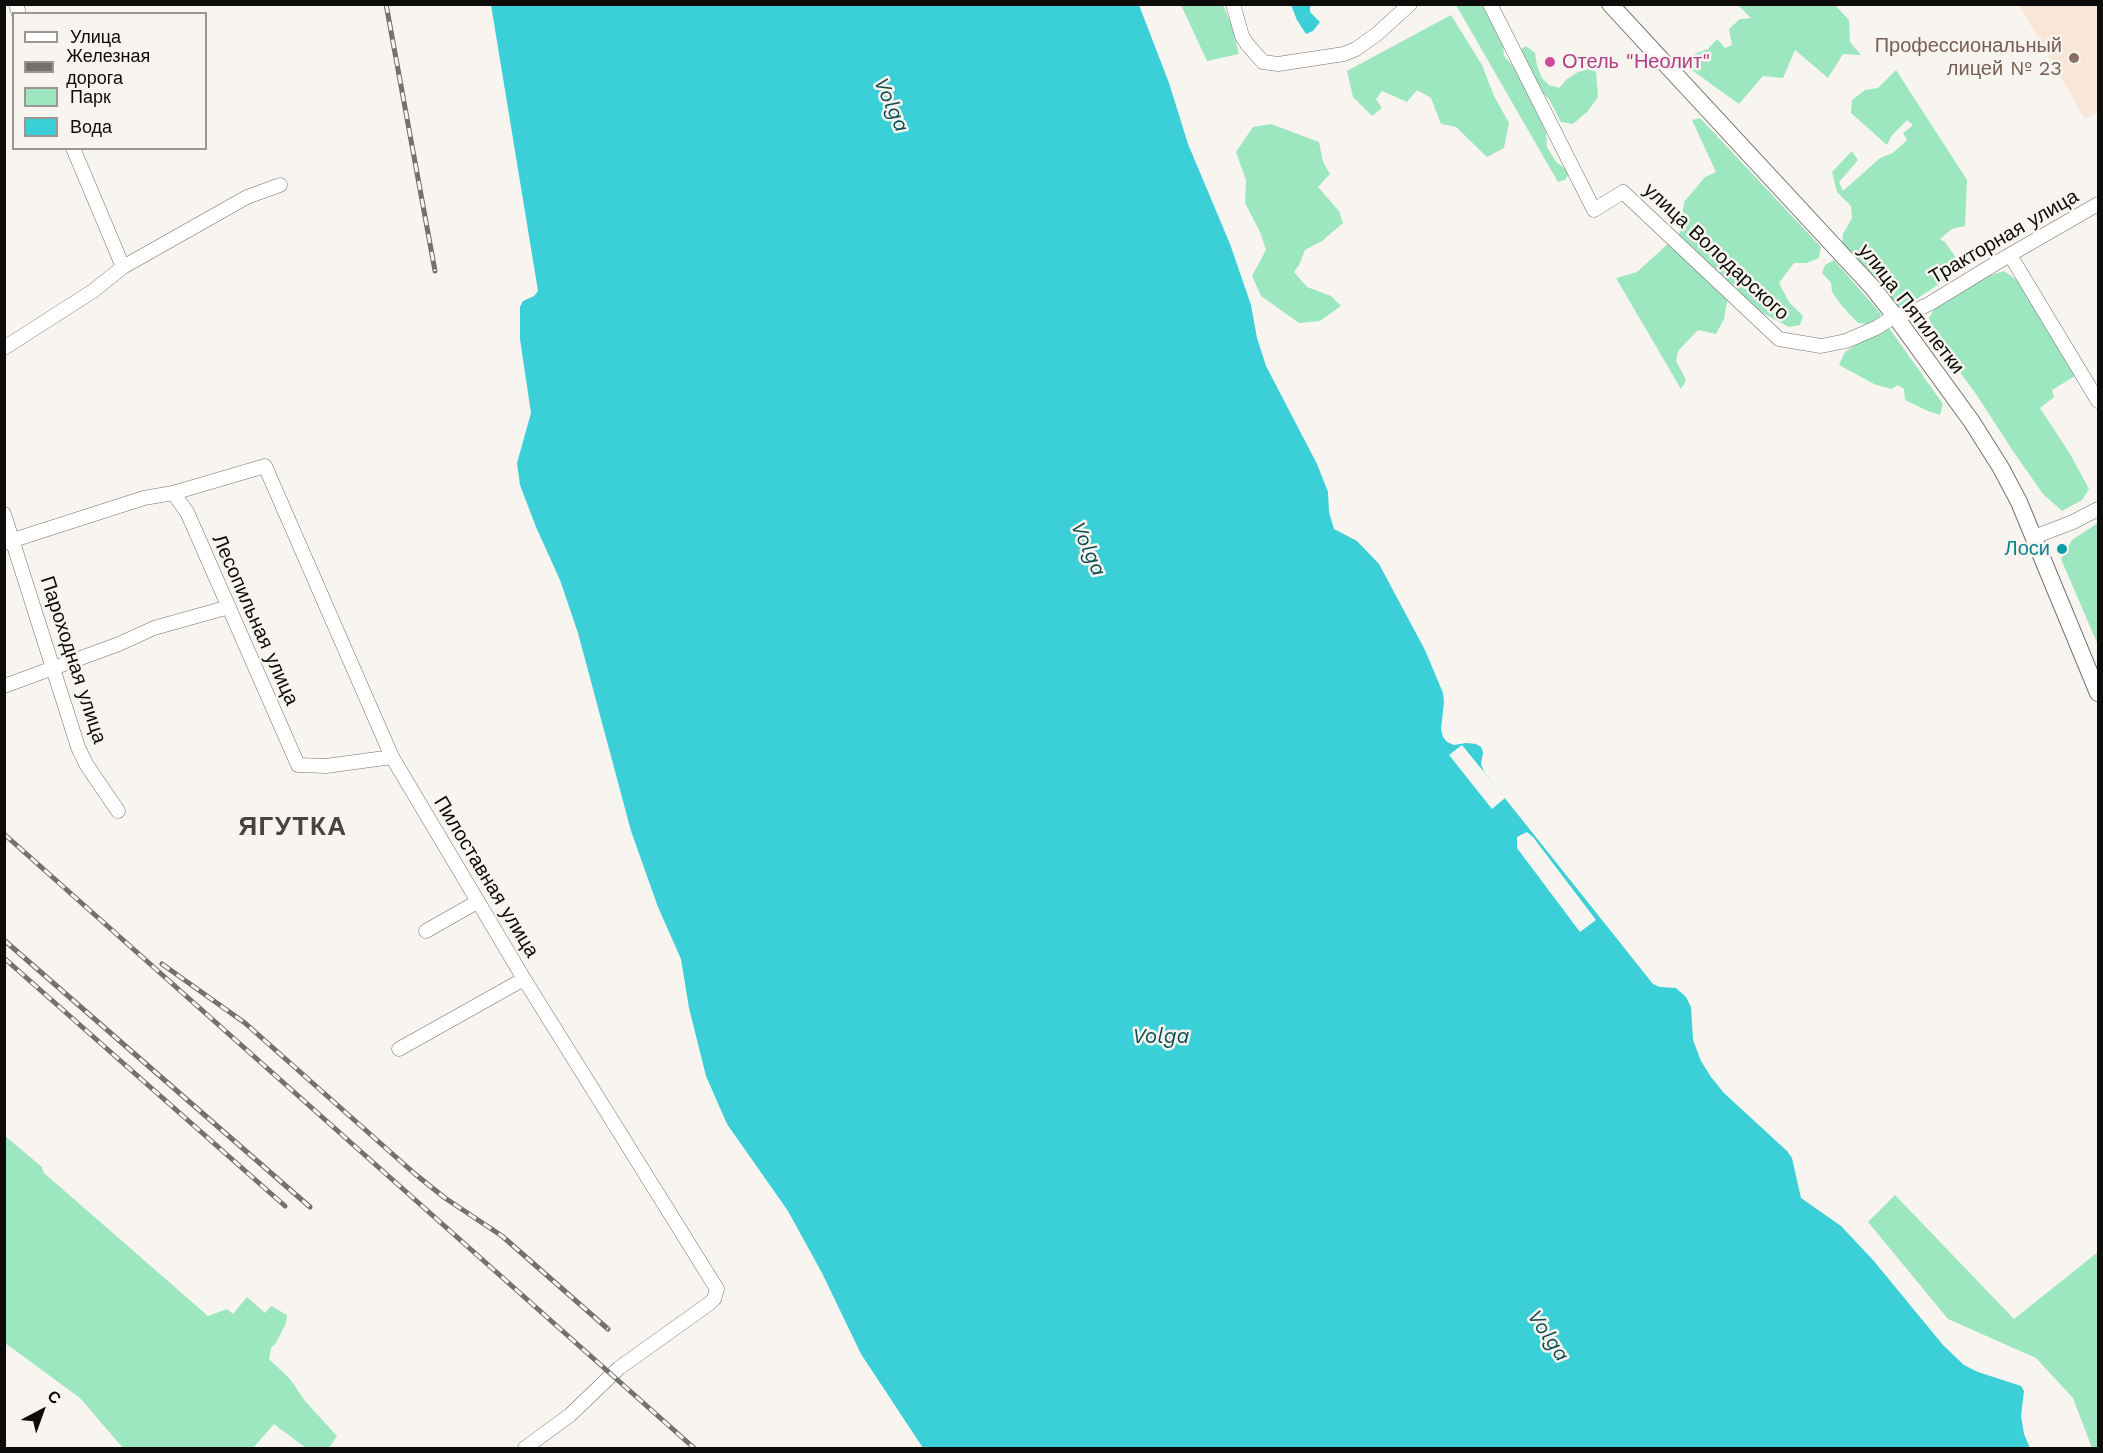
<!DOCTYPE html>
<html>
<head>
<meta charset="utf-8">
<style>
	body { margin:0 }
	#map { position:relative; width:2103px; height:1453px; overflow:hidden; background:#f8f4ef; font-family:"Work Sans",sans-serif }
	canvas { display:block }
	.frame { position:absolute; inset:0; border:6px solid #0d0c0a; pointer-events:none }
	.legend { position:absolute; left:12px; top:12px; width:195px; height:138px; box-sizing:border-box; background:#f8f4ef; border:2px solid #9a9793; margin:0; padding:8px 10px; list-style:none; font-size:18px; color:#0d0c0a }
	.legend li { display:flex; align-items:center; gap:12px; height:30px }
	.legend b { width:30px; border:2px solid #9a9793 }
	.north { position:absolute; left:12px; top:1381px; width:60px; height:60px; -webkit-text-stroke:4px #f8f4ef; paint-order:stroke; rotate:41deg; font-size:16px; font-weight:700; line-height:24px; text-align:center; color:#0d0c0a }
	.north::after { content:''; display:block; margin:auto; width:21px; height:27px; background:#0d0c0a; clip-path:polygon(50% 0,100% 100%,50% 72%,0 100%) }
</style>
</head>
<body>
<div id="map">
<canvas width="2103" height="1453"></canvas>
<div class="frame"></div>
<ul class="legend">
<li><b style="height:8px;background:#fff"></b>Улица</li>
<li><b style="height:8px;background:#73706d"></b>Железная дорога</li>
<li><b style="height:16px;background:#9ce7bf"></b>Парк</li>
<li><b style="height:16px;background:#3bcfd8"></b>Вода</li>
</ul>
<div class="north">С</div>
</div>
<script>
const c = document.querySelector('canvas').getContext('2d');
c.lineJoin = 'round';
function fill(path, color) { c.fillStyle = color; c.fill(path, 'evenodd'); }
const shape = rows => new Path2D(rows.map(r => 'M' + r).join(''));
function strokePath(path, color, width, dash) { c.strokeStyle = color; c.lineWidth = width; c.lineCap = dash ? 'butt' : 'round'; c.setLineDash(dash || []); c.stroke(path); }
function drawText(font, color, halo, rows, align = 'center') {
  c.font = font + ' "Work Sans",sans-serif'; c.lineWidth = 5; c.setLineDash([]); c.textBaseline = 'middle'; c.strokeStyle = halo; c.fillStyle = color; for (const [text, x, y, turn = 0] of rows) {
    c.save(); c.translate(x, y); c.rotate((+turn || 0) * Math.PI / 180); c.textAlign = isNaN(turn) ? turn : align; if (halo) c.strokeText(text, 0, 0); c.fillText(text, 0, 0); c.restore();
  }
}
const education = shape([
	[2019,5,2098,5,2098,112,2085,119]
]);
const green = shape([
	[1181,5,1223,5,1232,26,1239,54,1207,61],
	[1456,5,1481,5,1492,18,1496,33,1503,44,1504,56,1518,72,1546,132,1547,147,1556,162,1570,172,1565,180,1558,182],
	[1738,5,1835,5,1849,20,1850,42,1861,55,1843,54,1828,78,1795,50,1783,78,1763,76,1739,104,1689,68,1694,54,1708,49,1717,39,1725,48,1732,45,1729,29,1740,19,1751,18],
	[1451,15,1482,65,1494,96,1509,123,1504,148,1487,157,1456,127,1441,124,1431,98,1417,90,1407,102,1382,91,1376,99,1382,108,1372,116,1353,97,1347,71],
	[1526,46,1535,53,1537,66,1542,78,1549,85,1559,88,1567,79,1578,72,1588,69,1596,72,1598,97,1588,111,1573,124,1561,122,1549,99,1538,89,1518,51],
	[1896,70,1967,180,1965,226,1952,229,1940,239,1945,242,1963,268,1909,304,1896,307,1842,244,1843,234,1852,218,1851,206,1837,192,1832,172,1852,151,1858,160,1839,182,1843,191,1880,158,1893,153,1907,140,1903,133,1913,125,1907,120,1892,135,1887,145,1851,113,1852,100,1865,90,1878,88],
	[1700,118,1821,247,1819,258,1807,263,1794,263,1779,283,1789,302,1803,316,1800,325,1789,327,1759,311,1728,297,1724,319,1716,334,1698,330,1678,351,1676,361,1686,380,1681,389,1616,278,1637,272,1680,233,1684,202,1705,177,1716,172,1692,120],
	[1271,124,1319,142,1323,162,1330,174,1318,187,1339,211,1343,223,1322,241,1305,250,1299,265,1294,272,1307,287,1331,296,1341,306,1320,321,1299,323,1261,296,1252,276,1266,250,1260,232,1245,203,1246,180,1236,152,1253,127],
	[1834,260,1881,314,1879,320,1869,324,1858,323,1842,306,1832,292,1831,283,1822,273,1825,265],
	[2004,271,2025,286,2075,376,2052,390,2054,397,2040,408,2070,454,2089,489,2082,500,2062,511,2043,494,2013,451,1976,394,1939,344,1929,318,1935,308,1988,276],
	[1887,325,1943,404,1940,415,1928,411,1905,400,1904,389,1898,385,1892,389,1876,385,1839,365,1845,352],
	[2098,523,2098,645,2061,559,2072,540],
	[5,1136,42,1167,44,1173,208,1316,227,1309,233,1314,247,1297,265,1313,271,1306,287,1315,286,1323,276,1343,271,1348,269,1359,290,1379,305,1401,337,1436,329,1448,306,1448,274,1424,253,1448,123,1448,80,1398,5,1343],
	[1895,1195,2014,1319,2098,1252,2098,1448,2092,1448,2073,1398,2036,1358,1948,1319,1868,1222]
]);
const water = shape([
	[491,5,1139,5,1169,83,1188,144,1230,244,1251,305,1257,338,1266,366,1317,464,1328,492,1329,512,1334,529,1357,541,1379,564,1425,650,1443,693,1444,702,1441,729,1443,737,1447,742,1454,745,1466,743,1476,744,1481,747,1483,752,1481,764,1484,772,1653,984,1660,987,1676,988,1686,997,1691,1007,1693,1040,1701,1061,1711,1077,1724,1093,1787,1151,1792,1158,1801,1198,1841,1226,1873,1260,1943,1345,1964,1365,1978,1372,2021,1386,2024,1391,2021,1416,2024,1434,2030,1448,923,1448,861,1354,822,1273,788,1211,727,1124,706,1076,689,1008,681,959,658,907,631,831,578,633,560,580,536,527,520,485,517,463,531,413,520,339,520,307,523,301,534,296,538,291],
	[1291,5,1310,5,1310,12,1320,22,1313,31,1306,34,1297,20]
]);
const pier = shape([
	[1462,745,1505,798,1492,809,1449,755],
	[1527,832,1533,837,1596,920,1580,932,1517,848,1517,837]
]);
const minor = shape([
	[16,4,19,14],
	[1233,4,1242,36,1247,44,1263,62,1278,64,1344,54,1356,49,1377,34,1410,4],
	[1490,4,1594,210,1623,192,1779,339,1821,346,1846,341,1876,328,1895,316,1914,311,1929,304,2006,257,2098,204],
	[73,148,123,267],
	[2010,255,2098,401],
	[4,348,93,291,123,267,247,197,280,185],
	[173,493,187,512,298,765,326,766,392,757],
	[4,514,78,747,86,764,118,811],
	[2034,537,2073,522,2098,509],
	[4,543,144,498,173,493,265,466,392,757,524,979,717,1289,714,1299,710,1303,619,1368,570,1415,525,1448],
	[4,686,119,644,154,628,229,607],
	[426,931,477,902],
	[399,1049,524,979]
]);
const major = shape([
	[1610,4,1872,287,1895,316,1972,422,2001,468,2019,502,2098,693]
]);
const rail = shape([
	[386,4,435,271],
	[4,834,694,1448],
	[4,940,310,1207],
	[4,958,285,1206],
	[162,964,245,1023,415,1174,445,1198,502,1236,608,1329]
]);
const markers = [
	[2074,58,6,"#8d6e63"],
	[1550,62,6,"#d1479c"],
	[2062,549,6,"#0f9aa8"]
];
const educationNames = [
	["Профессиональный",2062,46],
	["лицей № 23",2062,69]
];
const hotelNames = [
	["Отель \"Неолит\"",1562,62]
];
const streetNames = [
	["Тракторная улица",2004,237,-30],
	["улица Володарского",1716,252,43],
	["улица Пятилетки",1911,309,52],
	["Лесопильная улица",255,620,66],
	["Пароходная улица",73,660,72],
	["Пилоставная улица",486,877,59]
];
const cultureNames = [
	["Лоси",2050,549]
];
const waterNames = [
	["Volga",891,105,66],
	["Volga",1088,549,66],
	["Volga",1161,1037],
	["Volga",1548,1336,56]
];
const districtNames = [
	["ЯГУТКА",293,827]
];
fill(education, '#f8e7d6');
fill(green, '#9ce7bf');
fill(water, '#3bcfd8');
fill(pier, '#f8f4ef');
strokePath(minor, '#76726e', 15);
strokePath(major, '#76726e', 18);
strokePath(minor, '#fff', 14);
strokePath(major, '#fff', 16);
strokePath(rail, '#73706d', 5);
strokePath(rail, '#f8f4ef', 3, [9]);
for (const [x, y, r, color] of markers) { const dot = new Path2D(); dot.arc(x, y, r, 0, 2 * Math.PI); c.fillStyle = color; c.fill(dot); strokePath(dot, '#f8f4ef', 2); }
drawText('20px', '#785e54', '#f8f4ef', educationNames, 'right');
drawText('20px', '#b23c85', '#f8f4ef', hotelNames, 'left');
drawText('20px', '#0d0c0a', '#f8f4ef', streetNames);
drawText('20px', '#0d838f', '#f8f4ef', cultureNames, 'right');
drawText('italic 21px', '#0e4d51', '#f8f4ef', waterNames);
c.letterSpacing = '1.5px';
drawText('bold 26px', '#474340', '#f8f4ef', districtNames);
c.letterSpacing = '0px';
</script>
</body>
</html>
